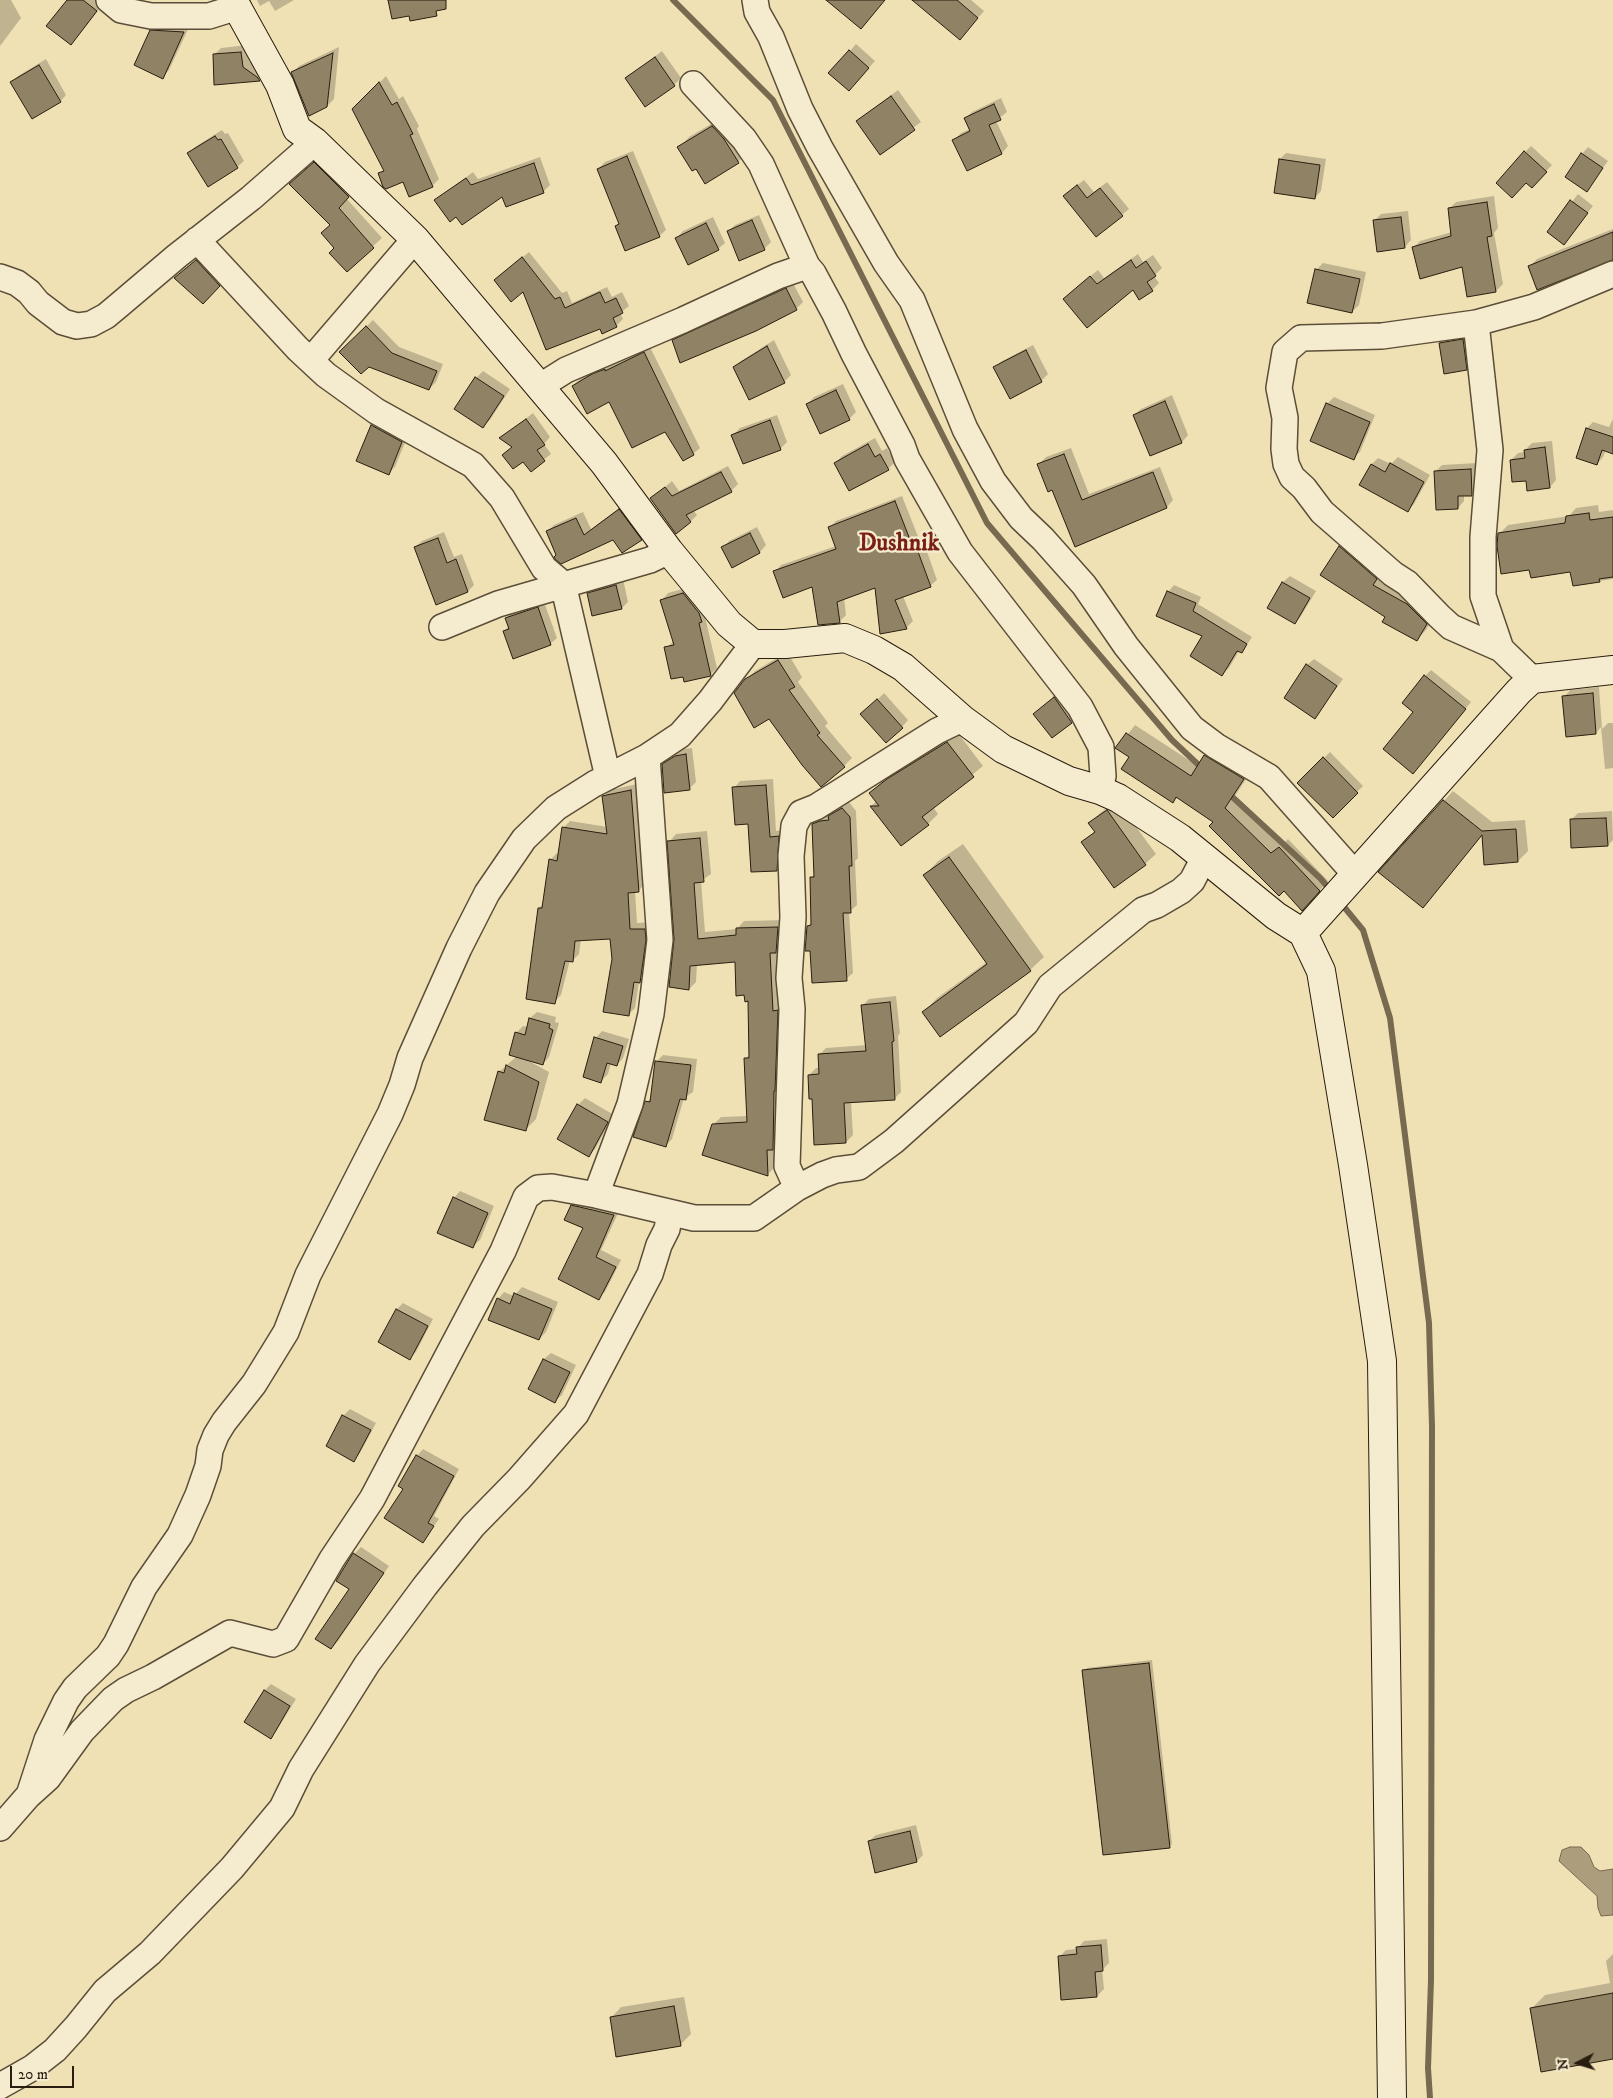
<!DOCTYPE html>
<html>
<head>
<meta charset="utf-8">
<style>
	body { margin:0 }
	#map { position:relative; width:1613px; height:2098px; overflow:hidden; background:#f0e1b5; font-family:"IM FELL DW Pica",serif }
	canvas { display:block }
	.north { position:absolute; left:1553px; top:2038px; width:50px; height:50px; -webkit-text-stroke:4px #f5eccf; paint-order:stroke; rotate:265deg; font-size:14px; font-weight:700; line-height:20px; text-align:center; color:#291d0f }
	.north::after { content:''; display:block; margin:auto; width:18px; height:22px; background:#291d0f; clip-path:polygon(50% 0,100% 100%,50% 72%,0 100%) }
	.scale { position:absolute; left:10px; top:2066px; width:64px; height:22px; box-sizing:border-box; border:2px solid #291d0f; border-top:0; padding-left:6px; font-size:15px; line-height:18px; white-space:nowrap; color:#291d0f; -webkit-text-stroke:4px #f5eccf; paint-order:stroke }
</style>
</head>
<body>
<div id="map">
<canvas width="1613" height="2098"></canvas>
<div class="north">N</div>
<div class="scale">20 m</div>
</div>
<script>
const c = document.querySelector('canvas').getContext('2d');
c.lineJoin = 'round';
function fill(path, color) { c.fillStyle = color; c.fill(path, 'evenodd'); }
const shape = rows => new Path2D(rows.map(r => 'M' + r).join(''));
function strokePath(path, color, width, dash) { c.strokeStyle = color; c.lineWidth = width; c.lineCap = dash ? 'butt' : 'round'; c.setLineDash(dash || []); c.stroke(path); }
function drawText(font, color, halo, rows, align = 'center') {
  c.font = font + ' "IM FELL DW Pica",serif'; c.lineWidth = 4.5; c.setLineDash([]); c.textBaseline = 'middle'; c.strokeStyle = halo; c.fillStyle = color; for (const [text, x, y, turn = 0] of rows) {
    c.save(); c.translate(x, y); c.rotate((+turn || 0) * Math.PI / 180); c.textAlign = isNaN(turn) ? turn : align; if (halo) c.strokeText(text, 0, 0); c.fillText(text, 0, 0); c.restore();
  }
}
const water = shape([
	[1570,1847,1581,1847,1589,1855,1594,1867,1600,1871,1613,1869,1613,1915,1601,1916,1598,1908,1597,1896,1559,1861,1562,1850,1570,1847]
]);
const shadow = shape([
	[0,0,11,0,21,18,0,46],
	[68,0,97,0,103,4,77,37],
	[257,0,294,0,275,11,269,1,260,6],
	[914,0,971,0,984,11,960,39],
	[158,24,190,25,169,70,162,77,151,31],
	[856,44,875,61,855,83,850,51],
	[248,45,249,61,264,70,266,73,259,80,215,84,214,55,221,48],
	[339,47,334,99,327,106,292,73,299,66],
	[662,51,681,78,674,85,627,78],
	[46,59,66,95,60,102,12,82,18,76],
	[386,76,399,99,403,96,419,126,417,129,439,179,432,186,404,180,381,173,385,169,354,109],
	[898,90,921,122,880,153,857,121],
	[1001,98,1007,112,996,121,1008,146,1002,153,968,169,954,140,961,133,970,129,965,119,972,112],
	[723,117,748,152,738,162,697,168,679,148,689,137],
	[222,130,225,134,228,133,244,161,237,167,188,153,195,147],
	[1531,146,1552,165,1538,180,1525,152],
	[1588,147,1608,161,1587,190,1582,154],
	[633,151,666,230,659,236,617,226,620,222,598,169,605,162],
	[1286,153,1326,159,1321,191,1315,198,1280,159],
	[323,155,357,187,346,198,382,238,347,270,335,248,332,224,300,175],
	[540,157,550,185,543,192,503,195,457,215,436,200,473,172,478,179],
	[1084,180,1094,192,1107,182,1129,209,1096,236,1072,189],
	[1578,194,1593,206,1564,243,1549,232],
	[1494,196,1498,228,1494,233,1503,284,1496,291,1468,295,1464,266,1413,248,1420,241,1452,232,1449,209,1456,202],
	[1408,211,1411,240,1405,247,1375,220,1381,214],
	[759,215,771,242,764,249,728,232,735,225],
	[713,217,725,243,718,249,677,238,683,231],
	[1613,229,1613,259,1530,266,1537,259],
	[529,252,562,293,567,291,572,303,607,287,612,297,622,292,629,306,620,313,623,319,616,326,600,327,524,290,495,280],
	[203,254,226,278,209,296,176,277],
	[1138,254,1143,262,1153,255,1162,268,1154,276,1159,283,1152,290,1133,289,1071,292,1098,270,1104,278],
	[1323,263,1366,272,1359,305,1352,312,1309,302,1317,269],
	[793,283,803,302,796,309,673,341,680,334],
	[373,320,399,347,443,364,436,382,429,389,341,352],
	[1470,333,1473,363,1466,369,1441,343,1448,336],
	[774,340,791,375,784,382,734,367,741,361],
	[1033,345,1048,374,1041,381,995,367,1002,361],
	[650,347,700,448,693,454,665,430,610,400,573,386,580,379,600,368,611,363,612,365],
	[483,371,510,389,490,420,483,426,476,378],
	[843,384,856,412,849,419,808,404,814,397],
	[1172,395,1188,435,1182,442,1151,455,1134,415,1141,409],
	[1334,397,1375,415,1360,452,1353,458,1327,404],
	[533,413,550,437,544,444,551,454,531,470,523,460,504,455,513,446,501,438],
	[777,415,787,442,780,449,733,435,740,428],
	[379,419,408,435,395,467,388,474,358,461,372,426],
	[1613,419,1613,453,1606,450,1603,457,1597,464,1577,457,1587,428,1593,422,1609,427],
	[875,438,882,451,887,448,895,462,888,469,835,463,842,456],
	[1552,441,1556,480,1550,487,1527,480,1511,460,1518,453,1525,452,1525,450,1532,443],
	[1071,448,1089,494,1160,467,1173,500,1167,507,1075,545,1052,489,1039,464,1046,457],
	[1398,457,1430,475,1414,504,1407,511,1360,485,1372,464,1378,458,1391,464],
	[1477,463,1478,488,1471,494,1464,495,1464,501,1458,508,1435,472,1442,465],
	[728,466,738,484,731,491,693,510,697,515,690,522,651,499,672,481,679,491],
	[902,496,921,544,924,543,937,580,930,586,903,596,913,621,907,627,881,633,876,586,844,598,846,615,839,622,814,586,775,572,781,565,836,546,829,528,836,521],
	[626,503,648,533,641,539,613,539,558,555,547,532,554,525,583,512,591,529],
	[1598,505,1599,512,1613,510,1613,579,1574,585,1572,571,1530,569,1499,534,1508,525,1569,516,1576,508],
	[757,527,766,545,760,552,732,566,723,548,729,541],
	[444,532,454,557,462,554,474,585,468,591,415,547,422,541],
	[1348,538,1435,614,1426,630,1417,639,1387,617,1321,575,1340,546],
	[1290,576,1316,591,1301,616,1295,623,1268,608,1283,582],
	[623,579,628,602,622,608,588,594,595,587],
	[1174,585,1201,597,1198,604,1252,637,1242,652,1239,651,1229,668,1222,674,1204,636,1168,592],
	[690,587,705,617,717,668,710,675,684,675,666,648,674,641,662,600,668,593],
	[544,602,557,638,550,644,504,631,509,626,506,618,513,611],
	[787,652,802,677,798,682,828,723,825,726,852,758,844,766,770,717,746,680,755,671],
	[1314,659,1343,679,1315,717,1307,665],
	[1431,670,1471,702,1420,765,1415,712,1425,676],
	[1599,687,1602,729,1608,723,1613,723,1613,768,1605,769,1601,727,1596,733,1564,697,1570,690],
	[1061,692,1078,715,1071,722,1034,714],
	[884,693,908,720,902,727,869,708],
	[1135,725,1198,766,1214,747,1252,770,1233,799,1281,846,1288,839,1328,881,1310,901,1284,890,1215,822,1178,797,1173,802,1131,757,1117,748],
	[958,733,983,766,933,807,938,814,928,824,871,806,877,801,871,793,881,783,899,769],
	[692,748,696,782,689,789,663,765,683,749],
	[1330,752,1363,786,1333,816,1299,783],
	[773,779,776,831,785,830,783,863,777,869,749,823,734,788,740,781],
	[637,784,645,884,638,891,635,891,637,923,651,922,646,975,639,982,635,1008,629,1014,613,959,612,938,581,939,579,954,572,961,570,960,561,995,554,1002,539,908,544,903,550,860,557,853,560,854,564,827,570,821,608,827,604,796,610,790],
	[1453,791,1492,822,1525,820,1528,851,1518,861,1483,834,1423,907,1380,872],
	[1117,801,1156,854,1145,864,1083,843,1095,831,1090,823,1100,813],
	[849,802,856,811,858,858,855,861,857,905,849,912,853,973,846,979,808,926,812,922,811,878,815,874,813,825,820,818,832,814],
	[1612,811,1613,840,1608,845,1571,820,1578,813],
	[707,831,711,874,701,881,705,932,737,929,744,921,785,920,783,944,777,950,780,1004,780,1141,774,1148,775,1167,768,1174,713,1125,721,1117,748,1116,745,1059,750,1054,749,1000,736,961,697,964,696,982,689,989,676,939,669,842,676,834],
	[963,844,1044,957,1030,970,924,1012,937,998,987,962,925,875,938,861],
	[896,996,900,1033,898,1036,901,1092,894,1099,851,1101,853,1135,846,1142,813,1098,809,1075,816,1068,820,1068,819,1055,826,1048,867,1045,863,1005,869,999],
	[537,1012,556,1017,555,1022,559,1023,549,1057,543,1064,527,1060,549,1072,536,1119,525,1130,499,1072,517,1056,516,1033,523,1026,528,1027,530,1018],
	[602,1031,629,1039,623,1058,617,1065,611,1063,608,1074,601,1081,596,1038],
	[663,1055,697,1059,693,1092,684,1098,672,1139,666,1145,647,1102,652,1097,656,1062],
	[585,1098,614,1115,595,1149,589,1155,578,1105],
	[460,1191,494,1206,480,1240,473,1246,454,1198],
	[579,1199,620,1209,601,1250,621,1260,605,1292,598,1298,585,1228,572,1206],
	[522,1287,558,1302,546,1332,539,1339,498,1299,504,1292,514,1296],
	[403,1303,433,1319,416,1352,409,1358,397,1309],
	[551,1353,576,1365,562,1395,555,1401,530,1389,544,1359],
	[350,1409,376,1423,360,1453,354,1460,343,1416],
	[423,1449,459,1469,434,1516,439,1519,423,1541,405,1488,417,1456],
	[361,1547,389,1566,338,1641,331,1648,350,1589,354,1554],
	[1152,1660,1172,1844,1169,1847,1084,1671,1087,1668],
	[271,1684,296,1699,277,1730,271,1737,265,1690],
	[916,1825,923,1855,917,1861,869,1841,876,1835],
	[1107,1939,1109,1963,1102,1970,1104,1989,1097,1996,1060,1956,1066,1950,1077,1949,1084,1941],
	[1613,1954,1613,2057,1531,2009,1545,1995,1610,1983,1606,1961],
	[684,1997,691,2034,680,2045,611,2018,621,2007]
]);
const stream = shape([
	[673,0,773,100,987,523,1172,740,1204,770],
	[1227,792,1320,878,1332,892],
	[1340,902,1363,930,1390,1018,1429,1323,1432,1427,1431,1980,1428,2068,1430,2098]
]);
const building = shape([
	[67,0,83,0,97,11,71,45,46,26,67,0],
	[388,0,446,0,446,9,436,11,437,16,410,21,409,16,392,19,388,0],
	[826,0,885,0,861,29,826,0],
	[912,0,957,0,978,18,960,40,912,0],
	[150,30,184,32,163,79,134,65,150,30],
	[849,50,869,68,849,91,828,73,849,50],
	[241,52,243,67,257,77,260,81,214,85,213,54,241,52],
	[333,53,327,107,309,116,291,72,333,53],
	[655,57,675,86,645,107,625,78,655,57],
	[39,65,61,102,32,119,10,82,39,65],
	[379,82,392,105,397,102,413,134,410,135,433,187,409,197,403,182,386,189,383,187,378,173,384,171,352,109,379,82],
	[891,96,915,130,880,155,856,121,891,96],
	[994,104,1001,120,989,125,1002,154,967,171,952,140,970,131,964,118,994,104],
	[712,126,724,139,739,163,705,184,696,169,692,171,677,147,712,126],
	[215,136,218,140,221,139,238,168,208,187,187,153,215,136],
	[1524,151,1547,172,1532,188,1526,183,1512,198,1496,183,1524,151],
	[1581,153,1603,168,1587,192,1565,177,1581,153],
	[627,156,660,237,625,251,615,226,619,224,597,169,627,156],
	[1279,159,1320,165,1315,199,1274,193,1279,159],
	[314,162,349,197,339,208,374,248,347,272,329,253,334,248,321,233,330,225,289,184,314,162],
	[534,163,544,193,506,207,502,197,462,225,456,217,450,222,434,200,466,178,471,185,534,163],
	[1077,185,1087,198,1100,188,1123,216,1096,237,1063,196,1077,185],
	[1570,200,1588,213,1564,245,1547,232,1570,200],
	[1487,202,1492,236,1487,237,1496,292,1467,297,1462,267,1420,279,1412,247,1451,236,1448,208,1487,202],
	[1401,217,1405,248,1377,252,1373,220,1401,217],
	[752,220,765,250,739,261,727,231,752,220],
	[706,223,719,250,688,265,675,238,706,223],
	[1613,232,1613,260,1537,290,1528,266,1613,232],
	[522,257,555,299,560,297,565,308,600,292,605,303,616,298,623,313,613,318,617,327,602,334,600,329,546,350,523,292,511,302,494,280,522,257],
	[196,260,220,286,203,304,174,278,196,260],
	[1131,260,1136,268,1146,261,1156,276,1147,282,1153,291,1139,300,1133,290,1087,328,1063,299,1090,276,1097,284,1131,260],
	[1315,269,1360,279,1352,313,1307,303,1315,269],
	[786,288,797,310,756,331,680,363,672,340,786,288],
	[366,326,392,353,437,371,429,390,369,367,361,374,339,352,366,326],
	[1463,339,1467,370,1444,374,1439,343,1463,339],
	[767,346,785,383,749,400,733,367,767,346],
	[1026,350,1042,382,1010,399,993,367,1026,350],
	[644,352,694,455,683,461,665,432,632,448,609,402,587,414,572,386,592,374,605,369,605,371,644,352],
	[475,377,504,396,483,428,454,409,475,377],
	[836,390,850,420,820,434,806,404,836,390],
	[1165,401,1182,443,1150,456,1133,415,1165,401],
	[1326,403,1370,422,1354,460,1310,441,1326,403],
	[526,419,545,445,537,450,545,461,531,472,523,462,513,469,502,455,512,447,499,438,526,419],
	[770,420,781,450,743,464,731,435,770,420],
	[371,425,402,442,389,475,356,461,371,425],
	[1586,428,1613,437,1613,454,1602,450,1597,465,1576,458,1586,428],
	[868,444,875,457,880,454,889,470,849,491,834,463,868,444],
	[1545,447,1550,488,1527,491,1526,481,1512,482,1510,460,1525,458,1524,450,1545,447],
	[1064,454,1082,500,1153,472,1167,508,1075,547,1052,490,1048,492,1037,464,1064,454],
	[1390,463,1424,482,1408,512,1359,485,1371,464,1385,472,1390,463],
	[1471,469,1472,496,1458,496,1458,509,1436,510,1434,471,1471,469],
	[721,472,732,492,686,515,691,522,676,534,650,498,665,487,672,496,721,472],
	[895,501,914,550,917,549,931,587,895,600,907,629,880,634,875,588,837,602,840,623,818,625,812,587,783,598,773,571,836,549,828,527,895,501],
	[619,509,642,540,622,553,613,540,561,564,555,559,554,557,556,555,546,531,576,518,584,535,619,509],
	[1589,513,1590,520,1613,517,1613,577,1599,579,1600,582,1573,586,1570,572,1531,578,1529,570,1501,574,1497,546,1498,533,1565,523,1566,516,1589,513],
	[750,533,760,553,732,568,721,547,750,533],
	[438,538,447,563,456,559,468,592,436,605,414,547,438,538],
	[1339,546,1377,579,1373,585,1407,604,1427,624,1417,641,1382,622,1385,617,1320,575,1339,546],
	[1282,582,1310,598,1295,624,1267,608,1282,582],
	[616,585,622,609,592,616,587,593,616,585],
	[1167,591,1196,603,1193,611,1247,644,1242,653,1237,651,1222,676,1190,656,1202,636,1156,616,1167,591],
	[683,593,699,613,702,622,699,623,711,676,684,682,683,677,671,679,664,647,674,645,660,600,683,593],
	[538,607,551,645,513,659,503,631,509,629,505,618,538,607],
	[778,660,795,687,789,690,820,733,817,735,845,767,821,787,802,765,769,719,754,728,734,693,745,679,778,660],
	[1306,664,1337,686,1315,719,1284,698,1306,664],
	[1424,675,1466,709,1413,774,1383,749,1413,712,1402,703,1424,675],
	[1593,693,1596,734,1566,737,1562,696,1593,693],
	[1054,697,1072,723,1052,738,1033,714,1054,697],
	[877,699,903,728,886,743,860,714,877,699],
	[1126,733,1191,776,1204,755,1244,779,1225,808,1271,853,1279,847,1320,891,1302,911,1284,891,1279,896,1209,826,1213,822,1176,797,1173,803,1121,769,1129,757,1115,748,1126,733],
	[947,742,974,777,922,817,929,825,901,846,870,806,879,806,869,793,887,779,947,742],
	[686,754,690,790,664,793,662,764,675,756,686,754],
	[1323,757,1358,793,1333,818,1297,783,1323,757],
	[766,785,770,837,779,836,777,871,751,872,748,824,735,825,732,787,766,785],
	[631,790,639,892,628,893,630,929,645,929,646,940,640,983,634,982,629,1016,603,1012,612,959,610,939,575,941,573,962,565,961,555,1004,526,999,538,908,542,908,549,859,557,861,562,827,607,834,602,796,631,790],
	[1443,800,1482,831,1516,829,1518,862,1484,865,1482,835,1423,908,1378,872,1443,800],
	[842,808,850,817,852,866,849,866,851,913,843,913,847,981,812,983,810,951,805,951,807,926,811,925,810,877,814,877,812,824,820,821,829,820,828,816,842,808],
	[1107,810,1146,865,1114,888,1081,842,1095,832,1088,823,1107,810],
	[1606,818,1608,846,1571,848,1570,819,1606,818],
	[700,838,704,882,694,883,698,939,736,935,736,928,778,927,776,953,770,953,773,1011,778,1010,775,1091,774,1091,773,1150,767,1150,768,1176,702,1155,712,1124,747,1122,744,1058,749,1058,748,1001,745,1002,744,995,736,996,735,962,690,966,689,990,669,987,674,939,667,841,700,838],
	[949,857,1031,971,940,1037,922,1012,987,964,923,875,949,857],
	[890,1002,894,1041,892,1042,895,1100,844,1103,846,1143,814,1145,812,1099,809,1099,808,1075,819,1074,818,1054,866,1051,861,1005,890,1002],
	[529,1018,550,1024,549,1028,553,1030,543,1065,509,1055,515,1032,525,1035,529,1018],
	[594,1037,623,1046,617,1066,607,1063,601,1083,583,1077,594,1037],
	[655,1061,691,1065,686,1100,680,1099,666,1147,633,1137,645,1101,650,1102,655,1061],
	[506,1065,539,1082,526,1131,484,1120,498,1071,504,1073,506,1065],
	[577,1104,608,1122,589,1157,557,1139,577,1104],
	[453,1197,488,1213,473,1248,437,1233,453,1197],
	[571,1205,614,1215,596,1257,616,1267,599,1300,558,1279,583,1228,564,1220,571,1205],
	[514,1293,552,1309,539,1340,488,1320,497,1298,510,1304,514,1293],
	[396,1309,428,1326,410,1360,378,1342,396,1309],
	[543,1359,570,1372,555,1403,528,1389,543,1359],
	[342,1415,371,1430,354,1462,326,1446,342,1415],
	[416,1455,454,1476,428,1523,434,1526,423,1543,384,1518,403,1489,398,1486,416,1455],
	[353,1553,384,1573,331,1649,315,1639,349,1589,336,1581,353,1553],
	[1149,1663,1170,1848,1103,1855,1082,1670,1149,1663],
	[264,1690,290,1706,271,1739,244,1722,264,1690],
	[910,1831,917,1862,875,1873,868,1841,910,1831],
	[1101,1945,1103,1971,1095,1972,1097,1997,1061,2000,1058,1956,1077,1954,1076,1947,1101,1945],
	[1613,1993,1613,2059,1541,2072,1530,2008,1613,1993],
	[674,2006,681,2046,616,2057,610,2017,674,2006]
]);
const street = shape([
	[109,0,121,10,151,16,209,16,238,7],
	[755,0,757,12,771,37,800,109,820,148,886,263,912,300,965,429,993,481,1021,518,1043,539,1084,585,1126,646,1192,728,1216,746,1269,777,1355,874],
	[693,84,744,139,761,164,807,266,813,273,834,312,854,354,902,445,907,459,960,552,1080,707,1101,747,1103,776,1100,790],
	[197,240,298,349,326,375,376,411,473,465,502,498,544,568,563,584,608,777],
	[0,277,17,283,29,292,38,303,63,322,77,326,91,324,106,316,118,306,177,256,251,198,315,142],
	[1476,323,1490,450,1483,537,1483,596,1501,649],
	[311,360,415,239],
	[539,387,566,370,683,320,778,276,807,266],
	[442,627,498,604,650,560,669,551],
	[1532,679,1501,649,1451,627,1439,616,1407,583,1393,574,1322,512,1304,488,1292,477,1286,464,1284,449,1285,418,1279,388,1285,352,1301,338,1382,336,1476,323,1534,307,1613,274],
	[797,1188,787,1166,792,1009,789,978,793,917,791,856,794,826,801,813,816,807,937,731,962,719],
	[596,1195,630,1104,651,1014,660,940,647,757],
	[30,1792,47,1740,66,1701,75,1688,108,1656,116,1644,144,1587,180,1535,198,1495,208,1466,210,1450,216,1435,224,1422,254,1384,286,1332,308,1275,390,1114,402,1085,410,1058,434,1004,459,948,487,893,524,839,556,808,594,784,647,757,680,735,710,701,753,644],
	[0,1828,28,1796,48,1778,82,1731,113,1699,126,1690,153,1677,230,1633,273,1644,286,1639,332,1559,372,1499,503,1251,526,1197,538,1188,552,1187,596,1195,694,1218,754,1218,797,1188,822,1175,836,1170,859,1167,894,1141,1026,1023,1050,986,1143,910,1157,905,1181,891,1192,881,1204,858],
	[0,2086,32,2068,55,2050,76,2027,105,1991,150,1953,232,1868,282,1808,301,1769,367,1664,425,1586,473,1526,519,1479,576,1414,650,1274,659,1245,667,1229,670,1213]
]);
const secondary = shape([
	[233,0,280,85,297,129,315,142,415,239,604,463,669,551,729,624,753,644,785,644,845,638,874,650,903,667,962,719,1003,749,1069,781,1100,790,1118,798,1180,838,1276,916,1303,933,1321,971,1353,1165,1382,1361,1392,2098],
	[1303,933,1519,691,1532,679,1613,670]
]);
const quarterNames = [
	["Dushnik",899,545]
];
fill(water, '#ac9e7d');
strokePath(water, '#786a51', 1);
fill(shadow, '#0003');
strokePath(stream, '#786a51', 6);
fill(building, '#908365');
strokePath(building, '#291d0f', 1);
strokePath(street, '#5b4e38', 28);
strokePath(secondary, '#291d0f', 30);
strokePath(street, '#f5eccf', 25);
strokePath(secondary, '#f5eccf', 28);
drawText('bold 24px', '#7a1f14', '#f5eccf', quarterNames);
</script>
</body>
</html>
